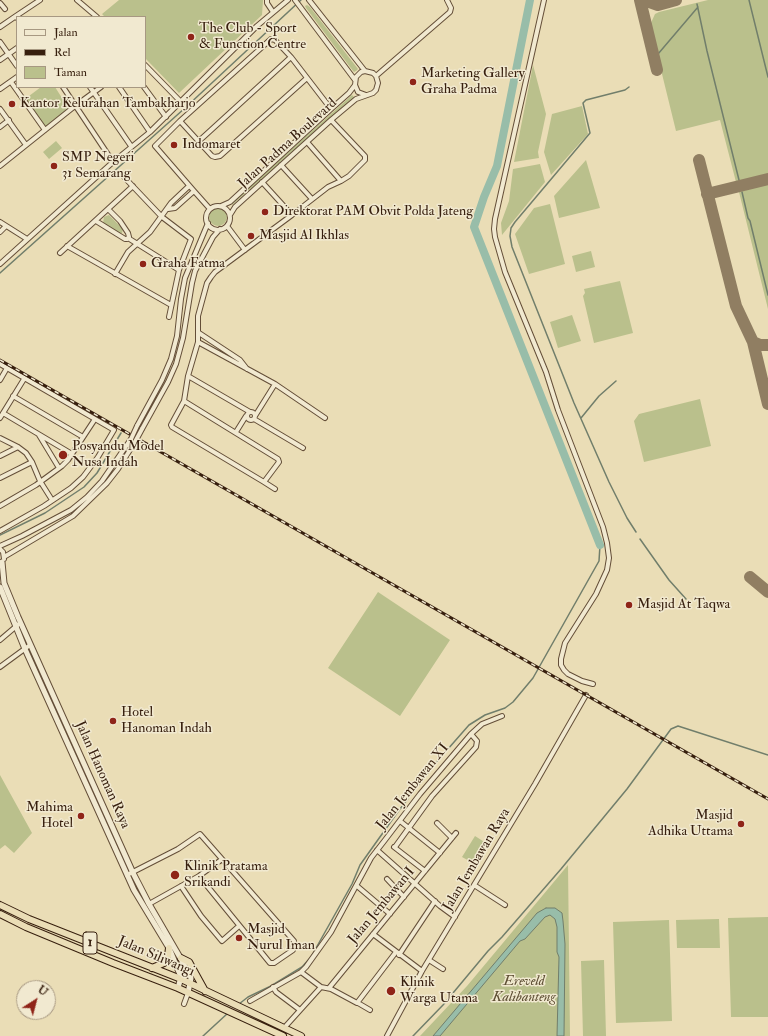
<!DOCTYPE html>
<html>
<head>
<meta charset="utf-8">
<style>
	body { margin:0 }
	#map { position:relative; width:768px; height:1036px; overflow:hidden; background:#eaddb6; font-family:"IM FELL Double Pica",serif }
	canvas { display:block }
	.legend { position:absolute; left:16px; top:16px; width:130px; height:72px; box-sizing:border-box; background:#f1e9d0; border:1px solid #a79882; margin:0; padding:5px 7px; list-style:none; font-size:12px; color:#371f0e }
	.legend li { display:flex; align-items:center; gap:8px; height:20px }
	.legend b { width:20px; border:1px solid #a79882 }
	.north { position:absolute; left:16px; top:980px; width:40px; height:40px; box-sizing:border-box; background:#f1e9d0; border:1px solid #a79882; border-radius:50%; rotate:36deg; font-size:11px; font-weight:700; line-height:16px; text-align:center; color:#371f0e }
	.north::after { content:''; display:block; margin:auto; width:14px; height:18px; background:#8f2418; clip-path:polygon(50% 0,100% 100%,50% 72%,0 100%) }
</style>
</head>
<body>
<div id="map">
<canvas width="768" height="1036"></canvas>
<ul class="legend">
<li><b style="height:5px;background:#f1e9d0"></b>Jalan</li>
<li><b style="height:5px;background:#371f0e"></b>Rel</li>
<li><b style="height:11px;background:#bac08c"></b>Taman</li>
</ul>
<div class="north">U</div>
</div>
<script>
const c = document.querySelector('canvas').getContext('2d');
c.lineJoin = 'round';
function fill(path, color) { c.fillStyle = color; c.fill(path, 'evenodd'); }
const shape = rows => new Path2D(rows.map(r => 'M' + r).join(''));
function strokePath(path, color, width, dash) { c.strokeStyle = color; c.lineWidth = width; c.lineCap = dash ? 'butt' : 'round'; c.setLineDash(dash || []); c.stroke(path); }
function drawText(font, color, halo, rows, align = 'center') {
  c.font = font + ' "IM FELL Double Pica",serif'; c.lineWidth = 3; c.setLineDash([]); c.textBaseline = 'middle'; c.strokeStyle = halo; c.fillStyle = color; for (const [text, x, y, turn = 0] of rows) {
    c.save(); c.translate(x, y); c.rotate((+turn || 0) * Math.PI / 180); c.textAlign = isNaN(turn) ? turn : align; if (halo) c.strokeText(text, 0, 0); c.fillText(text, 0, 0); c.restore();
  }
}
const green = shape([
	[119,0,263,0,262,15,179,93,145,58,145,17,105,17,102,14],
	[708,0,768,0,768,174,736,182,720,120,676,131,650,25,655,14,659,12],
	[307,5,310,7,358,69,356,71,354,72,350,67,306,8,305,6],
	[533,65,546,114,538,152,539,158,514,162],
	[41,87,55,87,69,109,45,129,25,99],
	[352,95,354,97,353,99,232,205,232,202,234,201],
	[582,106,588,134,551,175,544,152,552,114],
	[56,141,62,148,49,159,43,152],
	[586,160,600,208,559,218,554,196],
	[540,164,545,182,502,235,501,223,509,201,513,169],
	[768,184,768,309,739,192],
	[550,204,565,264,529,274,515,234,534,208],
	'209 217a9 9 0 1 1 18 0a9 9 0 1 1-18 0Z',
	[109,215,123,229,122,233,118,233,103,223,104,217],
	[591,251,595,267,576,272,572,256],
	[620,281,633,333,594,343,583,296,585,293,584,289],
	[572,315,581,341,558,348,550,322],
	[700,399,711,446,644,462,634,421,639,414],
	[378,592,450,640,400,716,328,668],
	[0,775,32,833,14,853,5,845,0,849],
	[475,836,486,843,473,863,462,857],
	[568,865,570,1036,420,1036,467,986],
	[768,917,768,1017,731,1017,728,918],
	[719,919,720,948,677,948,676,920],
	[669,920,672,1021,616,1023,613,922],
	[604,960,606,1036,583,1036,581,961]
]);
const water = shape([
	[546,908,555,908,562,913,563,921,565,944,564,1036,557,1036,559,957,557,952,557,927,555,919,550,915,545,917,525,939,520,941,440,1036,433,1036,537,913,546,908]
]);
const stream = shape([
	[749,0,768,77],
	[697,4,707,51,739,180],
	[658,54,698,7],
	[629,87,625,90,586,100,583,103,590,133,515,222,511,228,510,236,512,247,574,403,609,482,627,518,636,532],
	[742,192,748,218,750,221,768,295],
	[0,273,185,108,301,0],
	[581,418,599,396,616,381],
	[0,535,45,513,84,487,97,473,121,433],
	[640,539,669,580,686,599],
	[239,1004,248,997,271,986,302,967,311,957,352,884,360,865,397,813,433,766,469,725,485,715,505,708,513,702,533,678,599,561,600,545],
	[203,1036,228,1013],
	[413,1036,443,1005,488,951,502,937,561,869,627,789,671,729,678,726,768,755]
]);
const river = shape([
	[530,0,497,166,484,197,474,227,600,545]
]);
const taxiway = shape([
	[640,0,657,70],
	[644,0,658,5,676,0],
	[699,160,736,306,753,342,768,404],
	[707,194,768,179],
	[753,342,760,345,768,345],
	[750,577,768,592]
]);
const minor = shape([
	[77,0,97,17],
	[267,0,267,3,273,12],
	[295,0,355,80],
	[309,0,365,71],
	[544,0,495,219,494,229,495,237,505,272,546,372,558,410,603,527,607,543,609,558,607,570,596,594,565,643,561,659,561,665,564,670,568,674,582,681,593,684],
	[0,3,5,9],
	[16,16,40,0],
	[0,27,16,16,17,18],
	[0,42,17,66],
	[0,60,17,48],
	[145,65,181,102],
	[376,76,450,12,451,8,447,0],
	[11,82,45,130],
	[63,87,113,162],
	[90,87,131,146],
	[119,87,150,132],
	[144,87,166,117],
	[0,89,17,77],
	[0,109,26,145],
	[180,121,212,156,215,157,220,156,307,78],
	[0,127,9,120],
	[199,141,291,57],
	[307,142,341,181],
	[281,165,312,199],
	[0,166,75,106,101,87],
	[124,177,162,217,191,239,179,270,169,317],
	[262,182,292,215],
	[221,206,230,202,331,109,349,93,355,85],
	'206 218a12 12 0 1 1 24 0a12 12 0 1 1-24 0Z',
	[168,209,175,208,194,191],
	[210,209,194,191,155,146,180,121,271,39,275,40,291,57,331,109],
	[230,215,235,207,331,120,356,99,373,93,376,90,378,83,376,76,373,73,365,71,361,72,356,77,355,85,358,92,366,95],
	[96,221,125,239,127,239,129,237,128,233,120,221,108,209],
	[0,222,27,239],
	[227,226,245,250],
	[0,232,6,226],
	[128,238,179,270],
	[67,246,171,305],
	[60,253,133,186],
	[0,264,113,162,150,132,257,26,288,0],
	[115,274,128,252,150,232,171,203,189,186],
	[199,333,240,360,247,369],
	[198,342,275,384,325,418],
	[0,364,114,430,98,457,83,477,71,488,44,506,0,531],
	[188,376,250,412],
	[0,380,7,368],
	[13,396,83,437],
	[184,401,278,459,279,462,264,482,172,427,171,425,184,401,188,376,198,342,198,316,207,283,211,277,215,272,292,215,328,187,341,181,349,176,365,160,365,156,331,120],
	'247 416a4 4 0 1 1 8 0a4 4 0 1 1-8 0Z',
	[3,413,72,454],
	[255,416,275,384],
	[0,418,24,379],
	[254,419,303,448],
	[137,426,162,380,171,359,177,336,181,299,185,278,208,223],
	[142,429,168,382,176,364,183,338,192,283,195,271,213,237,220,229],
	[236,432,246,416],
	[39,435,59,468],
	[0,438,18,447,26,453,32,462,40,481,52,500],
	[0,456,18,447],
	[0,478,32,462],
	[264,482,275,489],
	[0,506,36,485,62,466,68,460,95,419],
	[0,546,22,536,71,510,87,497,102,481,131,439],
	[0,549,3,552,4,559],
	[4,557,73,516,107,483,118,469,135,442],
	[0,640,20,623],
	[0,667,30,645],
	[400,821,440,853],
	[437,823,452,838],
	[394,847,425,871],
	[395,847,432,796,476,747,477,741,471,734],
	[377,850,440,906,455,917],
	[127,875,178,849,200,834,294,941,293,950,274,963,270,963,199,876],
	[387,879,404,897],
	[474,885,505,905],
	[181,886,201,916,222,941,239,926],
	[357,886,390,914],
	[149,904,199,876,221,860],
	[373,934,422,971],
	[399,955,435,901],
	[429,960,443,969],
	[301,972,321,987,331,989,357,1003,396,952],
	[273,987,276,992,300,1010],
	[329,988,456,833],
	[250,1001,301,972,306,967,331,932,371,858,385,840,420,794,471,734,482,724,502,716],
	[358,1003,370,1010],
	[184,1004,188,993],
	[284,1028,321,987],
	[387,1036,422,971,535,784,586,695]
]);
const tertiary = shape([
	[2,562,4,583,18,617,133,873,149,904,189,973,191,978,188,993],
	[0,587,25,649,134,890,169,948,181,977,178,988]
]);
const trunk = shape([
	[0,905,29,919,181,979,301,1036],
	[0,914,26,927,113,963,178,988,283,1036],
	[181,958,189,962,205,991],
	[152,968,164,963,168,956,169,948]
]);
const rail = shape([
	[0,360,768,799]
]);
const minorBridge = shape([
	[131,439,137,426],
	[135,442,142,429]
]);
const markers = [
	[191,37,4,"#8f2418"],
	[413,82,4,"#8f2418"],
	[12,104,4,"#8f2418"],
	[174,145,4,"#8f2418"],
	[54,166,4,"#8f2418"],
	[265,212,4,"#8f2418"],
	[251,236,4,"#8f2418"],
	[143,264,4,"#8f2418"],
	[63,455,5,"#8f2418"],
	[629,605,4,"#8f2418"],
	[113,721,4,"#8f2418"],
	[81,816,4,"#8f2418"],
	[741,824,4,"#8f2418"],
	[175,875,5,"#8f2418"],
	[239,938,4,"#8f2418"],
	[391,991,5,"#8f2418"]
];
const shields = [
	[90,943,14]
];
const shieldNames = [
	["1",90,943]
];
const poiNames = [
	["The Club - Sport",199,29],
	["& Function Centre",199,45],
	["Marketing Gallery",421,74],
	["Graha Padma",421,90],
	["Kantor Kelurahan Tambakharjo",20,104],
	["Indomaret",182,145],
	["SMP Negeri",62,158],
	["31 Semarang",62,174],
	["Direktorat PAM Obvit Polda Jateng",273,212],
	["Masjid Al Ikhlas",259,236],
	["Graha Fatma",151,264],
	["Posyandu Model",72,447],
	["Nusa Indah",72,463],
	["Masjid At Taqwa",637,605],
	["Hotel",121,713],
	["Hanoman Indah",121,729],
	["Mahima",73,808,"right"],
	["Hotel",73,824,"right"],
	["Masjid",733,816,"right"],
	["Adhika Uttama",733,832,"right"],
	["Klinik Pratama",184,867],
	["Srikandi",184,883],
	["Masjid",247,930],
	["Nurul Iman",247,946],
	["Klinik",400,983],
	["Warga Utama",400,999]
];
const streetNames = [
	["Jalan Padma Boulevard",288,144,-42],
	["Jalan Hanoman Raya",102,775,66],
	["Jalan Jembawan XI",413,787,-51],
	["Jalan Jembawan Raya",477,860,-59],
	["Jalan Jembawan I",382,906,-50],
	["Jalan Siliwangi",156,957,23]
];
const parkNames = [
	["Ereveld",524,982],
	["Kalibanteng",524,998]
];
fill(green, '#bac08c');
fill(water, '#98bda9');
strokePath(water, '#717e6b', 1);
strokePath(stream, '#717e6b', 1.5);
strokePath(river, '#98bda9', 8);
strokePath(taxiway, '#907e62', 12);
strokePath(minor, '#644e38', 6);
strokePath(tertiary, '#644e38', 7);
strokePath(trunk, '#371f0e', 8);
strokePath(minor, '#f1e9d0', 4);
strokePath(tertiary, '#f1e9d0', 5);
strokePath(trunk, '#eaddb6', 6);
strokePath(rail, '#371f0e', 3);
strokePath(rail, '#f1e9d0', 1.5, [4.5]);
strokePath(minorBridge, '#644e38', 6, []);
strokePath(minorBridge, '#f1e9d0', 4);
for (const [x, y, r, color] of markers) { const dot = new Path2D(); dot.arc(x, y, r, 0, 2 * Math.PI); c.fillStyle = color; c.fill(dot); strokePath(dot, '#f1e9d0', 1.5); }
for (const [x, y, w] of shields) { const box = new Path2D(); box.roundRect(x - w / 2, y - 11, w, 22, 3); c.fillStyle = '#f1e9d0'; c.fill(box); strokePath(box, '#371f0e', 1); }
drawText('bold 13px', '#371f0e', null, shieldNames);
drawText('14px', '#371f0e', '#f1e9d0', poiNames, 'left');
drawText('14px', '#371f0e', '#f1e9d0', streetNames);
drawText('italic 14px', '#5e4f34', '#f1e9d0', parkNames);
</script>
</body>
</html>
